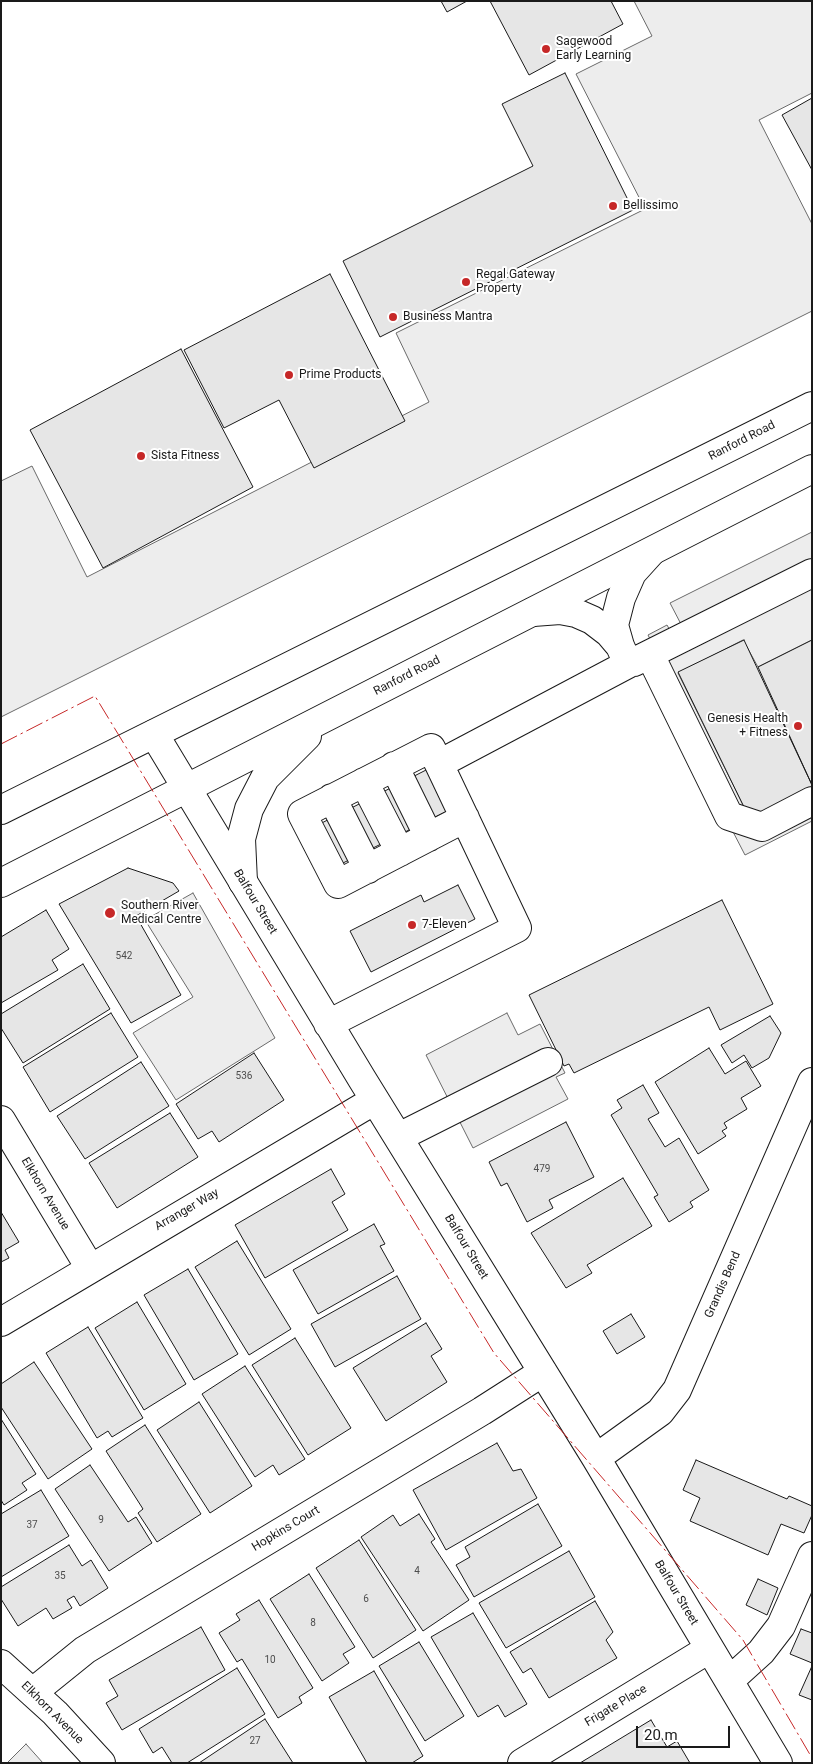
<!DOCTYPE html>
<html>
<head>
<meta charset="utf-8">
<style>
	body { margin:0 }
	#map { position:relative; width:813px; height:1764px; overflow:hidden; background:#fff; font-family:Roboto,sans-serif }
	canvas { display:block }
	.frame { position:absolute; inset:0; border:2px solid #1a1a1a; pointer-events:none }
	.scale { position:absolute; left:636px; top:1726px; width:94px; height:22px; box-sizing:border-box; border:2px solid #1a1a1a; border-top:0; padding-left:6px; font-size:15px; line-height:18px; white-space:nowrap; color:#1a1a1a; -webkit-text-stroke:4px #fff; paint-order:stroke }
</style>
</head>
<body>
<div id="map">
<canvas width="813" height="1764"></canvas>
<div class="frame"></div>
<div class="scale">20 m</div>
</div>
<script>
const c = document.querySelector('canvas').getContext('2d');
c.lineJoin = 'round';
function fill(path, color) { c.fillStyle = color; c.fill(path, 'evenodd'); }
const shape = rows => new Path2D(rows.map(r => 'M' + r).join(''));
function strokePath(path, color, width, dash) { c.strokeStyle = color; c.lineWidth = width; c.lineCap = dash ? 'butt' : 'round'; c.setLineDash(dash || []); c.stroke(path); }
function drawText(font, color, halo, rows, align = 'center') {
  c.font = font + ' Roboto,sans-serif'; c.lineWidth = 4; c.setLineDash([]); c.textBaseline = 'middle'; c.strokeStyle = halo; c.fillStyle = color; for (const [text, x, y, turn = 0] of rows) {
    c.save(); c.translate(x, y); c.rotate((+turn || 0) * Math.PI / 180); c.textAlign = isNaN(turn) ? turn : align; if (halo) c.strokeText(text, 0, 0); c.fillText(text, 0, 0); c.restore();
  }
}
const built = shape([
	[634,1,812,1,812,93,759,120,812,224,812,311,1,717,1,481,32,466,87,577,429,402,396,333,645,209,576,74,652,36,634,1],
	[812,532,812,640,758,667,743,640,678,673,745,809,812,791,812,821,745,855,653,677,665,669,648,635,667,625,672,634,683,628,670,603,812,532],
	[193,893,275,1038,176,1100,133,1033,193,997,145,920,193,893],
	[507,1013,518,1035,540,1024,565,1073,556,1077,568,1099,473,1148,426,1055,507,1013],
	[26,1744,43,1763,7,1763,26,1744]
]);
const building = shape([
	[441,1,467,1,447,12,441,1],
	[490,1,611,1,623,24,529,75,490,1],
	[565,73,633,210,380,337,343,261,533,166,502,104,565,73],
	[812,98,812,170,782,115,812,98],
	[330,274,405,421,314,468,279,400,224,428,184,350,330,274],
	[181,349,253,487,103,568,30,430,181,349],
	[744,640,812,785,812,791,765,815,745,809,678,672,744,640],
	[812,640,812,785,758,667,812,640],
	[432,767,453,808,325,872,304,832,432,767],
	[128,868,173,883,179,891,136,916,181,995,131,1023,59,904,128,868],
	[458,885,475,919,371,972,350,931,421,895,424,902,458,885],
	[722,900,773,1004,720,1030,709,1007,574,1073,569,1064,564,1066,529,995,722,900],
	[46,910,69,949,52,960,58,970,1,1003,1,937,46,910],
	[83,964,110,1009,23,1063,1,1028,1,1014,83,964],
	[111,1013,138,1057,50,1112,23,1067,111,1013],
	[770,1016,781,1033,769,1058,752,1068,744,1055,732,1063,721,1045,770,1016],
	[709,1048,725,1074,746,1061,761,1086,741,1098,747,1109,724,1123,727,1128,722,1131,726,1136,698,1154,655,1082,709,1048],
	[254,1053,284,1100,219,1142,212,1131,198,1139,176,1104,254,1053],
	[141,1062,169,1106,85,1159,57,1116,141,1062],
	[643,1085,659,1113,648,1119,665,1147,679,1138,709,1190,690,1202,693,1207,669,1222,654,1197,658,1195,611,1115,622,1108,617,1100,643,1085],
	[170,1113,198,1157,117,1208,89,1163,170,1113],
	[566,1122,594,1177,549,1200,553,1208,527,1222,507,1183,501,1186,489,1162,566,1122],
	[331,1169,345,1194,332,1202,348,1230,265,1278,235,1225,331,1169],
	[623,1178,652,1226,587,1265,592,1273,566,1288,531,1233,623,1178],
	[1,1212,19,1242,5,1250,9,1258,1,1262,1,1212],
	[374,1224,385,1244,380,1246,394,1271,318,1314,293,1270,374,1224],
	[237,1241,291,1329,249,1355,195,1267,237,1241],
	[188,1269,238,1354,194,1380,144,1295,188,1269],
	[397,1276,421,1319,335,1367,311,1324,397,1276],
	[137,1302,186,1384,144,1410,95,1328,137,1302],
	[631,1314,645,1337,617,1354,603,1331,631,1314],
	[426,1323,442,1349,431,1356,447,1382,386,1421,353,1368,426,1323],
	[88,1327,143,1418,112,1437,108,1431,97,1438,46,1353,88,1327],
	[295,1338,351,1428,308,1455,252,1365,295,1338],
	[34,1362,92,1449,48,1479,1,1407,1,1384,34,1362],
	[245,1366,305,1459,279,1475,273,1465,255,1477,202,1394,245,1366],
	[199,1402,252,1486,210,1513,157,1430,199,1402],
	[1,1419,36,1474,22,1483,27,1490,4,1505,1,1500,1,1419],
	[145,1425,201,1514,157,1542,138,1513,143,1509,106,1451,145,1425],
	[497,1443,513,1471,521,1469,537,1498,446,1550,413,1490,497,1443],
	[696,1460,787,1499,789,1496,812,1506,812,1515,804,1533,781,1524,768,1555,690,1521,700,1498,683,1490,696,1460],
	[90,1465,128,1522,136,1517,152,1543,109,1571,55,1489,90,1465],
	[41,1490,69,1536,1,1577,1,1514,41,1490],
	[538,1504,562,1546,474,1597,456,1565,470,1557,465,1547,538,1504],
	[419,1514,435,1539,431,1542,469,1600,423,1631,361,1537,393,1515,400,1526,419,1514],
	[359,1540,416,1630,373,1658,316,1568,359,1540],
	[69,1545,82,1566,91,1560,108,1588,80,1606,74,1596,67,1600,72,1608,53,1619,46,1608,18,1626,1,1599,1,1587,69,1545],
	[569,1551,595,1597,506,1648,479,1603,569,1551],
	[309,1574,355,1647,343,1654,349,1663,322,1681,270,1599,309,1574],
	[758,1579,778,1588,767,1615,746,1605,758,1579],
	[259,1600,313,1688,299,1697,302,1703,278,1718,242,1659,237,1662,219,1633,240,1620,236,1614,259,1600],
	[595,1601,613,1632,606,1640,617,1658,549,1698,531,1668,523,1673,510,1652,595,1601],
	[473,1613,527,1704,505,1717,498,1705,478,1717,431,1637,473,1613],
	[201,1627,225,1670,122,1730,106,1703,118,1696,109,1680,201,1627],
	[801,1629,812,1633,812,1663,790,1654,801,1629],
	[419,1642,464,1716,425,1741,379,1666,419,1642],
	[812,1666,812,1700,799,1695,812,1666],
	[237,1668,265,1714,187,1763,172,1763,162,1747,153,1753,139,1729,237,1668],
	[374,1671,423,1756,412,1763,367,1763,329,1697,374,1671],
	[265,1719,293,1763,199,1763,265,1719],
	[651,1720,667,1747,677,1741,690,1763,580,1763,651,1720]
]);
const minor = shape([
	[533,612,560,610,576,613,592,620,609,633,620,646],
	[650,655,729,816,762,827,812,801],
	[634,662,812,573],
	[154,734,362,1079,596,1458,778,1763],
	[439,764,431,748,302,814,338,884,465,818],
	[394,766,429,837],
	[364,782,400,852],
	[332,798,368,869],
	[328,1024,517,928,439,764,628,664,620,646,614,625,621,598,632,573,651,552],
	[1,1120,90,1268],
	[399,1137,548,1062],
	[1,1322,375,1100],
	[596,1458,660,1412,677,1390,812,1082],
	[1,1664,55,1713,101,1763],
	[729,1681,761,1652,781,1626,812,1556],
	[33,1692,85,1650,482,1411,543,1372],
	[522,1763,709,1649]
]);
const major = shape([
	[1,810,812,406],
	[243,882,241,839,249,809,265,778,307,736],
	[1,883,812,469]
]);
const power = shape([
	[1,744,95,696,494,1353,743,1640,812,1758]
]);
const markers = [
	[546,49,5,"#c62828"],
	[613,206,5,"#c62828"],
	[466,282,5,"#c62828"],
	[393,317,5,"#c62828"],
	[289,375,5,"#c62828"],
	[141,456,5,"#c62828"],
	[798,726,5,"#c62828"],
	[110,913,6,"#c62828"],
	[412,925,5,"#c62828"]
];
const numberNames = [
	["542",124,956],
	["536",244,1076],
	["479",542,1169],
	["9",101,1520],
	["37",32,1525],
	["4",417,1571],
	["35",60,1576],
	["6",366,1599],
	["8",313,1623],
	["10",270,1660],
	["27",255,1741]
];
const poiNames = [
	["Sagewood",556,42],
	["Early Learning",556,56],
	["Bellissimo",623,206],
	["Regal Gateway",476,275],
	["Property",476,289],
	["Business Mantra",403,317],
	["Prime Products",299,375],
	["Sista Fitness",151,456],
	["Genesis Health",788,719,"right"],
	["+ Fitness",788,733,"right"],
	["Southern River",121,906],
	["Medical Centre",121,920],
	["7-Eleven",422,925]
];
const streetNames = [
	["Ranford Road",742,441,-27],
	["Ranford Road",407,676,-27],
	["Balfour Street",255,902,59],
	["Elkhorn Avenue",45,1194,59],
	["Arranger Way",187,1210,-30],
	["Balfour Street",466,1247,59],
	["Grandis Bend",723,1285,-66],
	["Hopkins Court",286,1529,-31],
	["Balfour Street",676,1593,59],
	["Frigate Place",616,1706,-31],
	["Elkhorn Avenue",52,1713,45]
];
fill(built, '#ededed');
strokePath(built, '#6a6a6a', 1);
fill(building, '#e6e6e6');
strokePath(building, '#1a1a1a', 1);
strokePath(minor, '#1a1a1a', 30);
strokePath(major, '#1a1a1a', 30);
strokePath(minor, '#fff', 28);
strokePath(major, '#fff', 28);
strokePath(power, '#c62828', 1, [18, 4, 2.5, 4]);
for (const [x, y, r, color] of markers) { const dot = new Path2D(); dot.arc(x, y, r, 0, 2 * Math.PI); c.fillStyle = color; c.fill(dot); strokePath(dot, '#fff', 2); }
drawText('10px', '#4d4d4d', null, numberNames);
drawText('12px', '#1a1a1a', '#fff', poiNames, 'left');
drawText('12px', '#1a1a1a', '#fff', streetNames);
</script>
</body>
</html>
